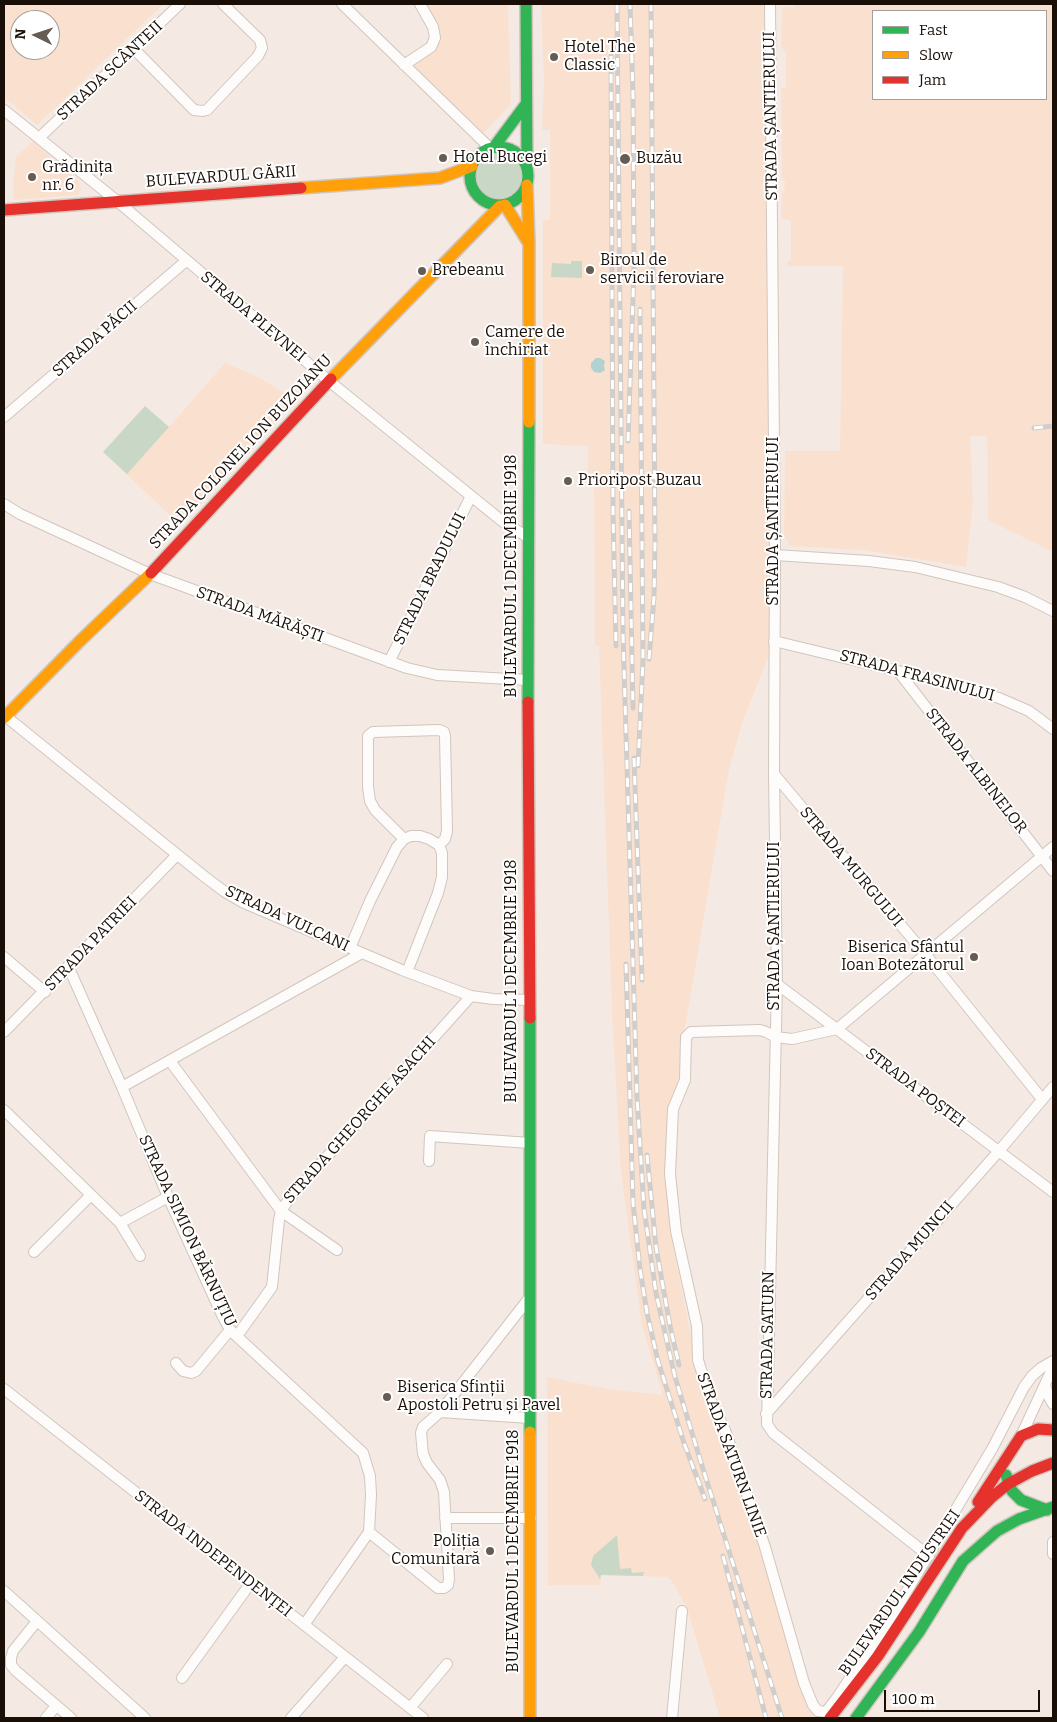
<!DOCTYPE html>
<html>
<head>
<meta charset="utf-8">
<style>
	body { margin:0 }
	#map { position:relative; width:1057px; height:1722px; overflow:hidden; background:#f4eae3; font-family:Bitter,serif }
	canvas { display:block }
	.frame { position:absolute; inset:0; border:5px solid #190f07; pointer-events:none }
	.legend { position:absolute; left:872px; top:10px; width:175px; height:90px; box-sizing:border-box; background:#fff; border:1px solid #a39f9c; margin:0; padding:6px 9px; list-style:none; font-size:15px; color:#190f07 }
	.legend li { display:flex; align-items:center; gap:10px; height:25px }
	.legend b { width:25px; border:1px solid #a39f9c }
	.north { position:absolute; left:10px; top:10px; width:50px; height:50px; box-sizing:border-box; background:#fff; border:1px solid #a39f9c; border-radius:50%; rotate:274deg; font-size:14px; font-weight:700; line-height:20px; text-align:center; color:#190f07 }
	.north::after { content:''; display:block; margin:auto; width:18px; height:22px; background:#665c54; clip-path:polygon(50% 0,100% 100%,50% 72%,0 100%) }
	.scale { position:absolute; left:884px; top:1690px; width:156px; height:22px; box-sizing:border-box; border:2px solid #190f07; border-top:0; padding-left:6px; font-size:15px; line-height:18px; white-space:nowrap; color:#190f07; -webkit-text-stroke:4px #fff; paint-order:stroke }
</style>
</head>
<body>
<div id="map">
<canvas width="1057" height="1722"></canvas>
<div class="frame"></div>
<ul class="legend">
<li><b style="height:6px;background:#30b455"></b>Fast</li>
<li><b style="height:6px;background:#ff9f0a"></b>Slow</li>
<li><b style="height:6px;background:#e5322d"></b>Jam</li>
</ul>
<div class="north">N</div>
<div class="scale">100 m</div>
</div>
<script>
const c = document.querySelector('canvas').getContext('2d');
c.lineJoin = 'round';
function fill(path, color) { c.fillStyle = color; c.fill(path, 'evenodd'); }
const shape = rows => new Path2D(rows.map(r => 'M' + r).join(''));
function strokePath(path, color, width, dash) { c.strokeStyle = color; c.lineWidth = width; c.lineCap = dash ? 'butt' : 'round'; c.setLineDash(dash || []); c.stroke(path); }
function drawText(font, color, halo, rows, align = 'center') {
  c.font = font + ' Bitter,serif'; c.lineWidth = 4; c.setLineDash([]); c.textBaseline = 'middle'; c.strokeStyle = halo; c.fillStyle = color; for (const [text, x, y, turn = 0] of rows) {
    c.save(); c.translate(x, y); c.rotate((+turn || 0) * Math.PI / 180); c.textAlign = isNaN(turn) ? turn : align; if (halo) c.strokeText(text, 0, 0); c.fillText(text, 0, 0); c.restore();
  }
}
const built = shape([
	[4,4,163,4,37,125,4,97],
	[20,20,50,20,50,50,20,50],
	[427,4,508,4,511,104,483,134,414,67,441,41],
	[541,4,765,4,771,581,769,655,742,723,729,770,683,1039,683,1073,670,1112,673,1246,699,1376,723,1431,744,1497,823,1718,720,1718,687,1608,671,1580,667,1577,601,1575,600,1585,548,1585,547,1377,607,1389,663,1395,642,1326,621,1173,612,1013,599,646,595,646,594,473,588,473,588,446,543,444,543,220,550,220,550,130,542,130,544,81],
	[794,4,1053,4,1053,552,988,520,987,436,970,436,973,500,966,567,863,550,790,546,784,537,785,451,840,451,843,266,787,266,787,262,791,260,791,221,781,218,782,193,784,193,785,181,782,180,781,88,786,88,786,53,781,47,782,7,794,7],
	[1046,11,1046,99,873,99,873,11],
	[33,141,79,181,81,188,78,195,14,200,13,181,16,157],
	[225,363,260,378,294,399,181,526,103,452,145,406,169,427]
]);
const green = shape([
	'477 176a22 22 0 1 1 44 0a22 22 0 1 1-44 0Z',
	[571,261,582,261,582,278,551,277,552,263,571,264],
	[145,406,169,427,127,474,103,452],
	[617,1535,620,1569,631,1568,632,1573,644,1572,643,1576,601,1575,600,1579,591,1565,593,1556]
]);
const water = shape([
	[596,358,600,358,605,361,604,366,605,370,600,373,594,372,591,368,591,363]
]);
const street = shape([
	[342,4,490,148],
	[770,4,775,555,774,774,777,984,767,1424,773,1433,929,1556],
	[134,49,194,110,203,111,207,110,258,56,262,48,260,40,223,4],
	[404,65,431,47,435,38,433,27,420,4],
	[4,110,117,201,329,381,502,521,529,538],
	[39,138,180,4],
	[4,417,186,261],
	[4,504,20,514,150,574,407,668,437,675,528,680],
	[775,555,869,561,915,567,998,587,1025,597,1053,611],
	[774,641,898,671,999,698,1029,711,1053,729],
	[389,662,471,496],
	[898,671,1053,871],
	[4,715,205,877,225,892,244,903,402,970,471,996,493,999,530,1000],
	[774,774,926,955,1042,1099],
	[404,839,375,810,370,801,368,787,368,736,373,732,439,730,444,732,445,736,447,831,445,839,439,845],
	[1053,847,837,1029,792,1039,776,1037,766,1032,760,1030,691,1032,686,1037,685,1080,673,1109,670,1174,676,1231,697,1326,698,1360,711,1401,725,1430,765,1547,804,1683,813,1705,818,1711,826,1712,836,1699,893,1614,992,1449,1024,1387,1032,1376,1041,1368,1053,1361],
	[350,948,370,901,397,847,404,839,411,836,420,836,429,839,439,845,442,853,442,877,438,893,407,972],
	[4,957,45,992],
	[68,966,122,1087,168,1197,222,1315,230,1330,363,1453,370,1476,371,1495,369,1532,304,1625],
	[777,984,1053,1192],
	[4,1032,177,855],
	[170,1061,281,1211,337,1250],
	[122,1087,362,953],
	[4,1110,120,1223,168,1197],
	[429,1161,430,1136,530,1143],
	[120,1223,140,1256],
	[34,1252,91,1195],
	[237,1336,272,1287,279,1220,281,1211,289,1199,471,996],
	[176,1363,183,1371,191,1373,196,1371,230,1330],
	[1045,1385,1048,1395,1053,1404],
	[4,1389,423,1718],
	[440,1412,530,1418],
	[766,1414,999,1151,1053,1087],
	[1021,1436,1053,1367],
	[445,1518,531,1518],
	[369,1532,438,1588,444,1588,448,1585,449,1579,444,1492,440,1480,427,1463,423,1454,421,1433,423,1427,440,1412,530,1297],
	[1053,1542,1053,1554],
	[4,1591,145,1718],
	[37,1621,13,1651,11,1658,11,1665,16,1671,71,1718],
	[182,1678,250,1584],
	[410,1708,447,1664],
	[46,1718,56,1706],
	[291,1718,345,1657],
	[672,1718,682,1611]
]);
const fast = shape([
	[526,4,527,166],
	'470 176a29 29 0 1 1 58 0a29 29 0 1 1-58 0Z',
	[494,147,526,104],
	[528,702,529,422],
	[530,1018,530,1432],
	[1006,1475,1012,1491,1021,1500,1047,1510],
	[856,1718,919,1632,963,1561,997,1531,1019,1519,1053,1507]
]);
const slow = shape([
	[527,185,529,243,529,422],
	[301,188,440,178,472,166],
	[505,205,528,242],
	[331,379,500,206],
	[4,718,80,641,151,573],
	[530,1432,530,1718]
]);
const jam = shape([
	[4,210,301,188],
	[151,573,331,379],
	[528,702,530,1018],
	[978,1502,1021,1436,1038,1429,1053,1430],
	[830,1718,878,1656,962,1528,992,1497,1008,1484,1032,1471,1053,1463]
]);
const rail = shape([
	[617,4,623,634,637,1097,644,1209,656,1293,675,1377,703,1469,782,1718],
	[611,56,613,514,616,646],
	[1034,428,1053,426],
	[628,441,634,269,633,94,630,4],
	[629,511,633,708],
	[649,659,654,597,655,543,651,4],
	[634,758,642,980],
	[638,766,643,660,640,309],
	[626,964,633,1203,640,1269,647,1313,658,1361,684,1443,705,1499],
	[647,1155,656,1247,670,1326,679,1365],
	[723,1556,766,1718]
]);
const markers = [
	[554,57,5,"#665c54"],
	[443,158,5,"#665c54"],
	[625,159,6,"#665c54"],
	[32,177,5,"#665c54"],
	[590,270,5,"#665c54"],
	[422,271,5,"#665c54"],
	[475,342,5,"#665c54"],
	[568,481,5,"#665c54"],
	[974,957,5,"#665c54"],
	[387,1397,5,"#665c54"],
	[490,1551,5,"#665c54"]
];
const poiNames = [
	["Hotel The",564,48],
	["Classic",564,66],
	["Hotel Bucegi",453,158],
	["Buzău",636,159],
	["Grădinița",42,168],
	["nr. 6",42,186],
	["Biroul de",600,261],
	["servicii feroviare",600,279],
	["Brebeanu",432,271],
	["Camere de",485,333],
	["închiriat",485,351],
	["Prioripost Buzau",578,481],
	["Biserica Sfântul",964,948,"right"],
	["Ioan Botezătorul",964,966,"right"],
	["Biserica Sfinții",397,1388],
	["Apostoli Petru și Pavel",397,1406],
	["Poliția",480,1542,"right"],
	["Comunitară",480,1560,"right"]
];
const streetNames = [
	["STRADA SCÂNTEII",110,71,-43],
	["STRADA ȘANTIERULUI",771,116,-91],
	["BULEVARDUL GĂRII",221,177,-4],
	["STRADA PLEVNEI",253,317,40],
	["STRADA PĂCII",95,339,-41],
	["STRADA COLONEL ION BUZOIANU",241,452,-47],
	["STRADA ȘANTIERULUI",774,521,-90],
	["BULEVARDUL 1 DECEMBRIE 1918",512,576,-90],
	["STRADA BRADULUI",430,579,-64],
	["STRADA MĂRĂȘTI",260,615,20],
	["STRADA FRASINULUI",917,676,15],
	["STRADA ALBINELOR",976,771,52],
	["STRADA MURGULUI",851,867,50],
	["STRADA VULCANI",287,919,25],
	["STRADA ȘANTIERULUI",775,926,-90],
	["STRADA PATRIEI",91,944,-46],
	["BULEVARDUL 1 DECEMBRIE 1918",512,981,-90],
	["STRADA POȘTEI",915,1088,37],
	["STRADA GHEORGHE ASACHI",360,1120,-48],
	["STRADA SIMION BĂRNUȚIU",187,1231,65],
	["STRADA MUNCII",910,1251,-49],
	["STRADA SATURN",768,1335,-89],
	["STRADA SATURN LINIE",731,1455,70],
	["BULEVARDUL 1 DECEMBRIE 1918",514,1551,-90],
	["STRADA INDEPENDENȚEI",213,1554,38],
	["BULEVARDUL INDUSTRIEI",900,1593,-55]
];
fill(built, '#fae1cf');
fill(green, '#c8d7c6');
fill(water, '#b2d2d1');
strokePath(street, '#d0c6be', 12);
strokePath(fast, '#d0c6be', 14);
strokePath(slow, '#d0c6be', 14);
strokePath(jam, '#d0c6be', 14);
strokePath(street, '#fdfcfb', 10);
strokePath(fast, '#30b455', 11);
strokePath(slow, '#ff9f0a', 11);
strokePath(jam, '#e5322d', 11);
strokePath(rail, '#d0cdca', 5);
strokePath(rail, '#fff', 3, [9]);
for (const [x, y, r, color] of markers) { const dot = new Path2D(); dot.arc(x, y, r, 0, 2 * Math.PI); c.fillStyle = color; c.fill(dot); strokePath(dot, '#fff', 2); }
drawText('16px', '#190f07', '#fff', poiNames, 'left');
drawText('16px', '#190f07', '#fff', streetNames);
</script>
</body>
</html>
